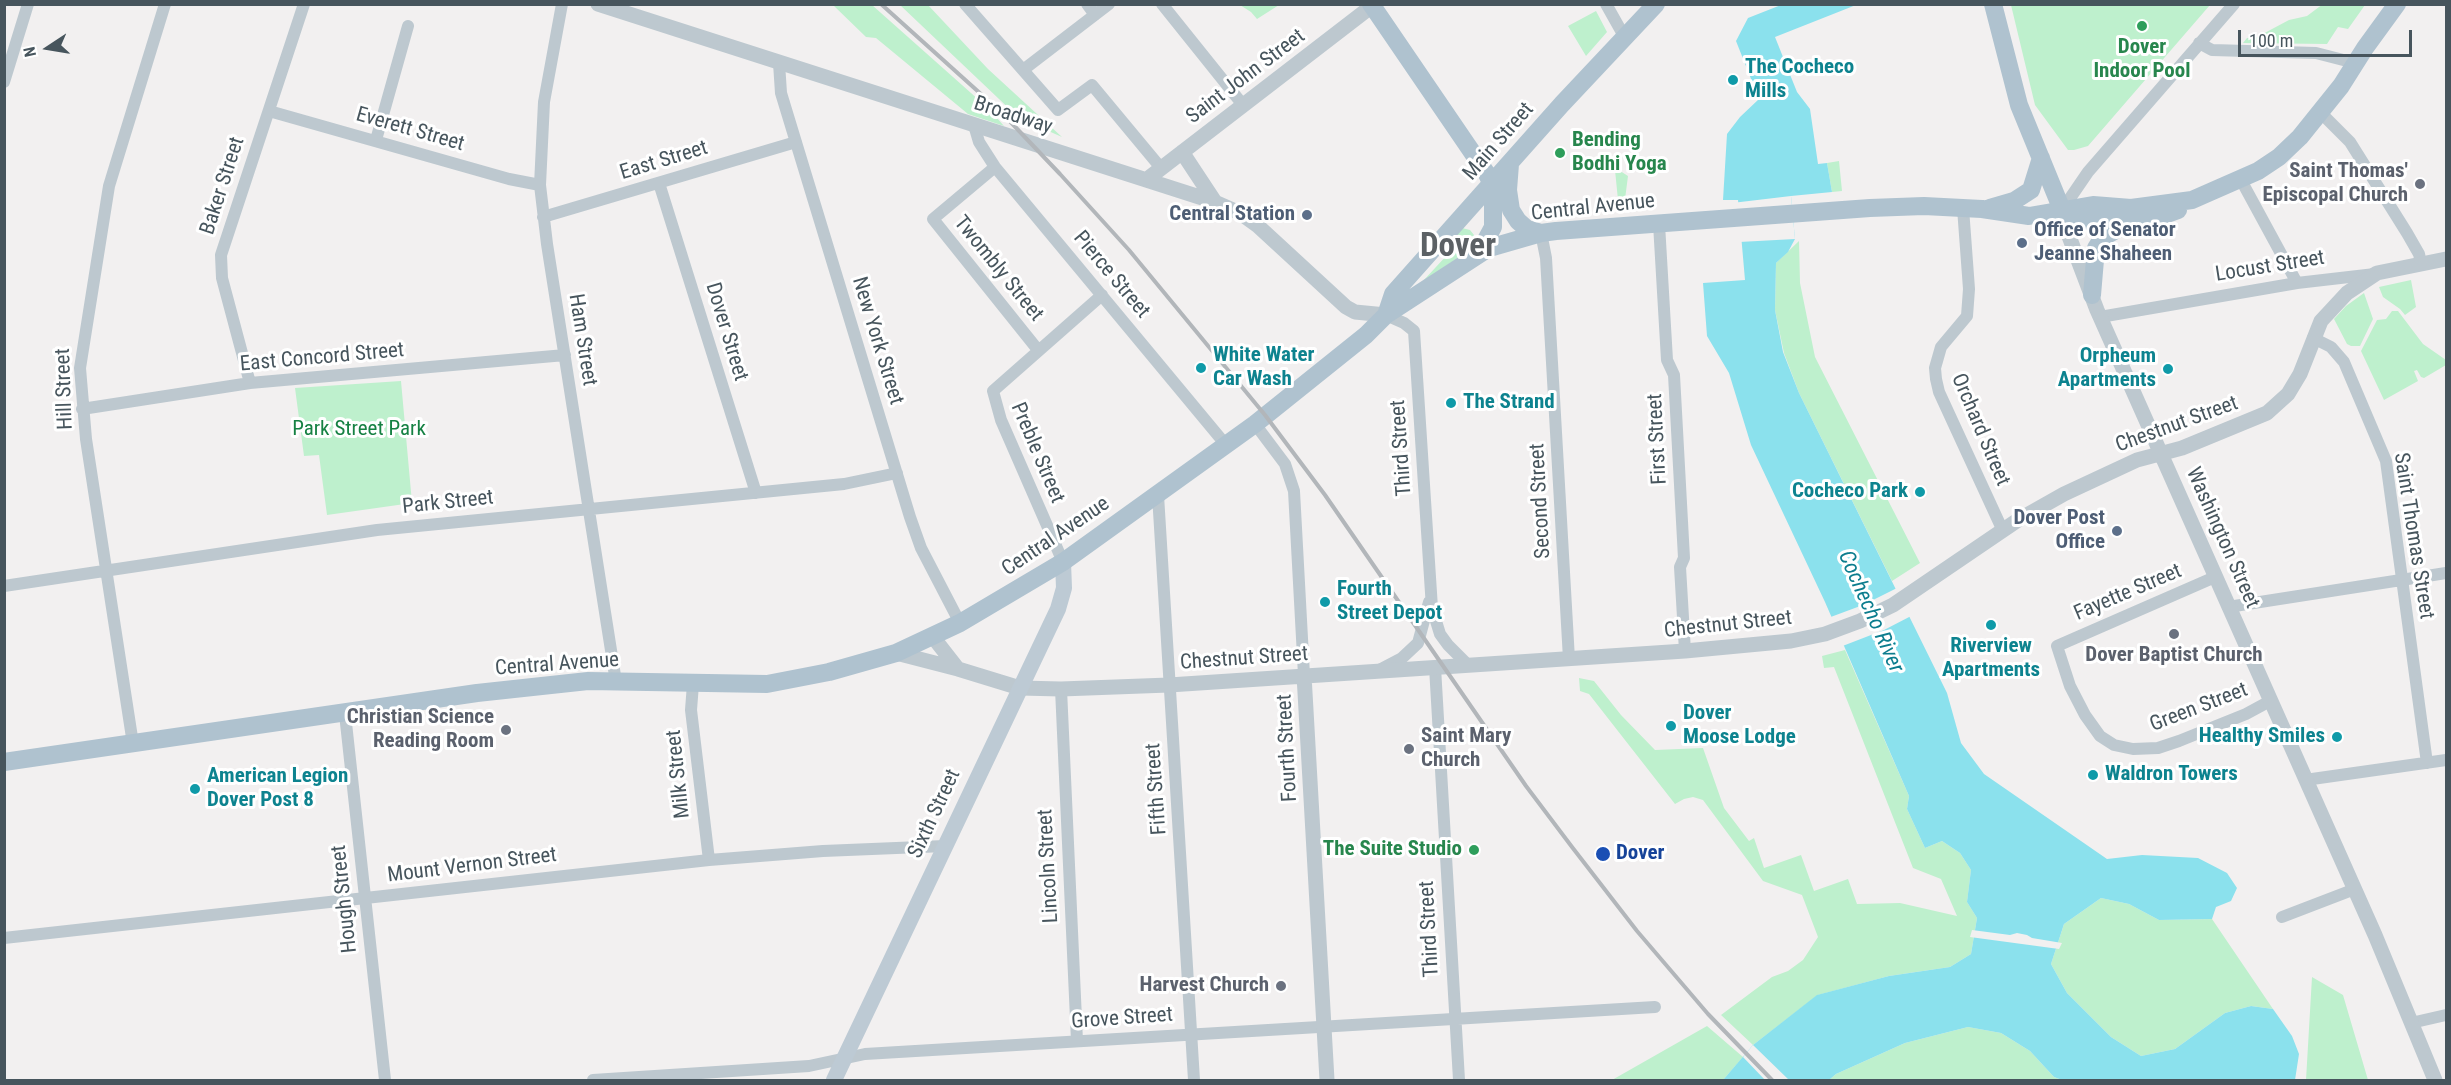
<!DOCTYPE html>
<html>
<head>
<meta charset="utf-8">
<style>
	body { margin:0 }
	#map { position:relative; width:2451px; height:1085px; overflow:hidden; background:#f2f0f0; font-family:"Roboto Condensed",sans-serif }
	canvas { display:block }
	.frame { position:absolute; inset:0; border:6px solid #47555d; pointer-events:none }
	.north { position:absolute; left:18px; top:18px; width:60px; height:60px; -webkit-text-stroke:4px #fff; paint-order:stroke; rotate:258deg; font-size:16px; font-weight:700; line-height:24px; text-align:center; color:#47555d }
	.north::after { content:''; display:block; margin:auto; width:21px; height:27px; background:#47555d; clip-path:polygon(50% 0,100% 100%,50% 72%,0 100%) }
	.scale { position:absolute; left:2238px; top:30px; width:174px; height:27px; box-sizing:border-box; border:3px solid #47555d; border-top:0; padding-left:8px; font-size:18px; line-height:21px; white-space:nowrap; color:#47555d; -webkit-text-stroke:4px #fff; paint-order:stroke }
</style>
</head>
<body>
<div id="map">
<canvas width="2451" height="1085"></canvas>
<div class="frame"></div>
<div class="north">N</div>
<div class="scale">100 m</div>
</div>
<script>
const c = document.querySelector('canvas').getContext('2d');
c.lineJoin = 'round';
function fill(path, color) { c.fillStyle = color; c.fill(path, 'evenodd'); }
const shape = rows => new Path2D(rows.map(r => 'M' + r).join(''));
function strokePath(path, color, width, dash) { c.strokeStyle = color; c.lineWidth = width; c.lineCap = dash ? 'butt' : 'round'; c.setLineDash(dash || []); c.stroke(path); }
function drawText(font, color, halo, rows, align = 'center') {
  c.font = font + ' "Roboto Condensed",sans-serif'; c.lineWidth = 6; c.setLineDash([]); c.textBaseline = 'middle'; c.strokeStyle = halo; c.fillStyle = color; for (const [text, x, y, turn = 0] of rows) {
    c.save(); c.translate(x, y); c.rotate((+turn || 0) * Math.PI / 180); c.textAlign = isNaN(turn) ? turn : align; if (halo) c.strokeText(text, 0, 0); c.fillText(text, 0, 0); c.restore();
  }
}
const green = shape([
	[2323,4,2365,5,2348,29,2338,27,2327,44,2243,43,2247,38,2257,37,2289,20,2307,16],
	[833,5,872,5,989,109,1004,126,968,114,876,38,866,37],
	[900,5,928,5,988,69,1062,137,1019,118],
	[1240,5,1279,5,1257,19,1251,12],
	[2011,5,2011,4,2210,5,2088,146,2074,150,2068,150,2035,105],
	[1596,11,1607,32,1586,56,1568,26],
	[1839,161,1842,191,1832,192,1827,163],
	[1617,169,1628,176,1624,207,1619,210,1615,170],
	[1462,228,1470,230,1474,235,1473,248,1423,281,1448,254,1451,239],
	[1799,241,1800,283,1815,357,1920,563,1892,581,1799,393,1784,353,1775,310,1776,263],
	[2411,280,2416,307,2405,315,2400,309,2383,297,2379,287],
	[2364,293,2373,319,2360,346,2351,346,2347,344,2334,319,2346,306],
	[2392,311,2398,311,2423,344,2446,360,2446,365,2424,378,2421,377,2417,370,2414,371,2418,381,2384,400,2361,351,2377,320,2386,319],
	[401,381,412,503,327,515,319,455,304,456,295,388],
	[1845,650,1909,796,1907,809,1925,848,1942,841,1960,853,1971,870,1967,902,1977,918,1971,954,1950,967,1889,976,1818,995,1753,1045,1721,1015,1772,977,1788,971,1803,960,1818,937,1802,895,1763,881,1703,800,1693,797,1684,799,1675,804,1589,694,1580,691,1579,678,1594,681,1621,715,1655,750,1703,748,1724,808,1749,841,1754,838,1764,868,1801,855,1814,891,1848,879,1857,904,1900,903,1957,916,1941,879,1913,868,1834,667,1824,668,1822,656],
	[2101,898,2129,904,2159,920,2212,919,2273,1009,2251,1006,2225,1013,2175,1049,2141,1056,2111,1037,2067,993,2051,964,2064,924],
	[2312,977,2343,995,2368,1080,2306,1080],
	[1707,1026,1743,1057,1723,1080,1612,1080],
	[1968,1027,2001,1033,2030,1051,2054,1077,2062,1080,1829,1080,1836,1074,1905,1043]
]);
const water = shape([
	[1781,5,1856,5,1775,37,1797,92,1810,109,1818,164,1827,163,1832,192,1791,196,1795,239,1788,252,1776,263,1775,310,1783,352,1799,393,1947,693,1961,743,1984,774,2107,859,2142,855,2198,858,2227,873,2237,888,2231,901,2216,907,2212,919,2159,920,2129,904,2101,898,2064,924,2051,964,2067,993,2111,1037,2141,1056,2175,1049,2225,1013,2251,1006,2273,1009,2292,1036,2299,1054,2295,1080,2062,1080,2054,1077,2030,1051,2001,1033,1968,1027,1905,1043,1836,1074,1829,1080,1723,1080,1753,1045,1817,995,1889,976,1950,967,1971,954,1977,918,1967,902,1971,870,1960,853,1942,841,1925,848,1907,809,1909,796,1825,602,1751,445,1729,373,1707,336,1703,283,1745,280,1738,200,1723,200,1727,134,1740,117,1759,99,1736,41,1748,18]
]);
const pier = shape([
	[1791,196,1795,239,1739,242,1735,203,1732,203],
	[1899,587,1913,615,1884,630,1840,647,1828,618,1863,605],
	[1972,930,2010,935,2017,933,2027,935,2032,938,2062,943,2059,949,1970,937],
	[1753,1045,1789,1080,1765,1080,1743,1057]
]);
const minor = shape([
	[562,4,544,102,540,185,547,244,616,682],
	[965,4,1058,110,1092,85,1161,168],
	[1087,4,1095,15],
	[1162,4,1243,105],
	[1606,4,1624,36],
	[2199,43,2212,50,2316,53,2355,63],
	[779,63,781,93,910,517,921,548,960,623],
	[1023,70,1109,4],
	[4,82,28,4],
	[269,111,509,179,540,185],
	[2321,113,2350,142,2407,233,2419,254,2421,263],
	[974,125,979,142,995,167,1226,445],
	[376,140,408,26],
	[995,167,933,219,1038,350],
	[2241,180,2297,283],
	[659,183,756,493],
	[1963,208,1969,289,1967,316,1941,347,1935,368,1936,379,1939,392,2003,531],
	[2062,210,2088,172,2234,4],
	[543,217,796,142],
	[1659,224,1667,360,1674,375,1684,558,1680,567,1685,651],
	[1541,233,1546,258,1569,659],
	[1386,315,1404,323,1414,331,1432,608,1440,634,1448,645,1468,665],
	[2100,317,2297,283,2375,274],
	[2313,338,2331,347,2344,362,2386,461,2427,763],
	[250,383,222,278,221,255,304,4],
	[82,409,250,383,565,355],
	[1255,424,1285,464,1294,491,1304,675],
	[1158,495,1194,1080],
	[1063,562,1001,420,993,391,1102,295],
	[2215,577,2057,646,2070,686,2085,715,2100,736,2114,745,2133,749,2158,748,2179,741,2246,714,2270,701],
	[4,586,377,530,844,484,897,473],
	[2228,607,2446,573],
	[1435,667,1459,1080],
	[1381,669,1402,658,1418,643,1429,602],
	[693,684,691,710,709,860],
	[1061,689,1077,1041],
	[345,714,385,1080],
	[133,744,86,439,80,368,109,186,165,4],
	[2305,780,2446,760],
	[2282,917,2355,889],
	[4,938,709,860,823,851,945,846],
	[2411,1023,2446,1015],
	[593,1080,809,1066,865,1054,1655,1007]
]);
const tertiary = shape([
	[598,4,1215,202,1240,213,1258,226,1346,307,1355,312,1386,315],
	[1182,152,1215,202],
	[1146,180,1372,6],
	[2062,210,2067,231,2097,310,2375,935,2435,1080],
	[933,637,958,669],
	[896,653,958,669,1020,688,1061,689,1169,685,1685,651,1791,641,1825,634,1860,621,1893,605,2018,520,2064,494,2137,460,2182,448,2267,413,2288,394,2300,374,2321,321,2347,293,2377,273,2446,259],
	[1304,675,1327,1080]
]);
const secondary = shape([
	[834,1080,1058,609,1064,588,1063,562]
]);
const primary = shape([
	[1371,4,1487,174,1492,185,1493,197,1493,227,1479,253],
	[1993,4,2019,105,2062,210],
	[1510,164,1508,190,1511,210,1518,221,1527,229,1541,233],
	[1990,208,2014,201,2031,190,2041,158],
	[2062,210,2077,218,2089,221,2130,223,2153,219,2178,210],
	[2092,295,2096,248,2103,237,2129,223],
	[1386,315,1393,294,1562,104,1656,4],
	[4,762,477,693,588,681,767,684,829,672,896,653,960,623,1063,562,1255,424,1366,335,1386,315,1489,248,1541,233,1556,231,1870,208,1924,206,1982,209,2029,216,2093,205,2131,208,2192,200,2258,171,2279,157,2300,137,2341,86,2365,48,2397,4]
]);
const rail = shape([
	[881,4,1002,113,1060,174,1129,250,1265,415,1325,495,1526,786,1572,847,1637,931,1708,1014,1772,1080]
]);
const markers = [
	[2142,26,6,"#2e9e5b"],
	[1733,80,6,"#0f9aa8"],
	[1560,153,6,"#2e9e5b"],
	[2420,184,6,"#6b7280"],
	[1307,215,6,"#5c6f8a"],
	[2022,243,6,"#5c6f8a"],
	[1201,368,6,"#0f9aa8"],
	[2168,369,6,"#0f9aa8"],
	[1451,403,6,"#0f9aa8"],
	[1920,492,6,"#0f9aa8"],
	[2117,531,6,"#5c6f8a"],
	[1325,602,6,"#0f9aa8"],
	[1991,625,6,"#0f9aa8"],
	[2174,634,6,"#6b7280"],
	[1671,726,6,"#0f9aa8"],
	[506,730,6,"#6b7280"],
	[2337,737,6,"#0f9aa8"],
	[1409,749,6,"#6b7280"],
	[2093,775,6,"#0f9aa8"],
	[195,789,6,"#0f9aa8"],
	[1474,850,6,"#2e9e5b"],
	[1603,854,8,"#1a4fb4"],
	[1281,986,6,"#6b7280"]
];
const leisureNames = [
	["Dover",2142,48],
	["Indoor Pool",2142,72],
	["Bending",1572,141,"left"],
	["Bodhi Yoga",1572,165,"left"],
	["The Suite Studio",1462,850,"right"]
];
const cultureNames = [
	["The Cocheco",1745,68],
	["Mills",1745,92],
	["White Water",1213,356],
	["Car Wash",1213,380],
	["Orpheum",2156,357,"right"],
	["Apartments",2156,381,"right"],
	["The Strand",1463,403],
	["Cocheco Park",1908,492,"right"],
	["Fourth",1337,590],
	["Street Depot",1337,614],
	["Riverview",1991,647,"center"],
	["Apartments",1991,671,"center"],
	["Dover",1683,714],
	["Moose Lodge",1683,738],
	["Healthy Smiles",2325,737,"right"],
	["Waldron Towers",2105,775],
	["American Legion",207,777],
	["Dover Post 8",207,801]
];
const streetNames = [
	["Saint John Street",1246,77,-37],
	["Broadway",1013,116,18],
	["Everett Street",410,130,16],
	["Main Street",1499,142,-49],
	["East Street",664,161,-17],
	["Baker Street",223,186,-72],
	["Central Avenue",1593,208,-6],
	["Locust Street",2270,267,-9],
	["Twombly Street",998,269,51],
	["Pierce Street",1111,275,50],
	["Dover Street",726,332,73],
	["Ham Street",582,340,81],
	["New York Street",877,341,73],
	["East Concord Street",322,358,-5],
	["Hill Street",65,389,-92],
	["Chestnut Street",2177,425,-20],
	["Orchard Street",1980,430,67],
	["First Street",1658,439,-93],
	["Third Street",1402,448,-94],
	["Preble Street",1037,453,67],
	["Second Street",1541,501,-93],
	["Park Street",448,503,-6],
	["Saint Thomas Street",2413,536,81],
	["Central Avenue",1056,537,-34],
	["Washington Street",2222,538,66],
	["Fayette Street",2128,593,-23],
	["Chestnut Street",1728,625,-6],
	["Chestnut Street",1244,659,-4],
	["Central Avenue",557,665,-4],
	["Green Street",2199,708,-21],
	["Fourth Street",1288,748,-93],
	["Milk Street",679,774,-96],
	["Fifth Street",1157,789,-94],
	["Sixth Street",935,814,-65],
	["Mount Vernon Street",472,866,-7],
	["Lincoln Street",1049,866,-93],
	["Hough Street",345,899,-96],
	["Third Street",1430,929,-93],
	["Grove Street",1122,1019,-4]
];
const worshipNames = [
	["Saint Thomas'",2408,172],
	["Episcopal Church",2408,196],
	["Dover Baptist Church",2174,656,"center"],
	["Christian Science",494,718],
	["Reading Room",494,742],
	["Saint Mary",1421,737,"left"],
	["Church",1421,761,"left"],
	["Harvest Church",1269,986]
];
const serviceNames = [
	["Central Station",1295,215],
	["Office of Senator",2034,231,"left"],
	["Jeanne Shaheen",2034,255,"left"],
	["Dover Post",2105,519],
	["Office",2105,543]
];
const parkNames = [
	["Park Street Park",359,430]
];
const transitNames = [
	["Dover",1616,854]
];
const waterNames = [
	["Cochecho River",1870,612,66]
];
const townNames = [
	["Dover",1458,248]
];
fill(green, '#bef0cd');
fill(water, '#8be1ed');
fill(pier, '#f2f0f0');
strokePath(minor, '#bdc8cf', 12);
strokePath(tertiary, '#bdc8cf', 15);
strokePath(secondary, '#bdcad4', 16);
strokePath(primary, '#afc2cf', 18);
strokePath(rail, '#b2b6ba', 4);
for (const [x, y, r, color] of markers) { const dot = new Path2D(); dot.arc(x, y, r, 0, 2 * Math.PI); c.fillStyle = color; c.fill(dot); strokePath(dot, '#fff', 2); }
drawText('bold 21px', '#27864d', '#fff', leisureNames);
drawText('bold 21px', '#0d838f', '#fff', cultureNames, 'left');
drawText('21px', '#47555d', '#fff', streetNames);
drawText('bold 21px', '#5b616d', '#fff', worshipNames, 'right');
drawText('bold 21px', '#4e5e75', '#fff', serviceNames, 'right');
drawText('21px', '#168143', '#fff', parkNames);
drawText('bold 21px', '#164399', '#fff', transitNames, 'left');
drawText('italic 22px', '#0c7d8e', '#fff', waterNames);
drawText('bold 33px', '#5c6165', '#fff', townNames);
</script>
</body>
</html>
